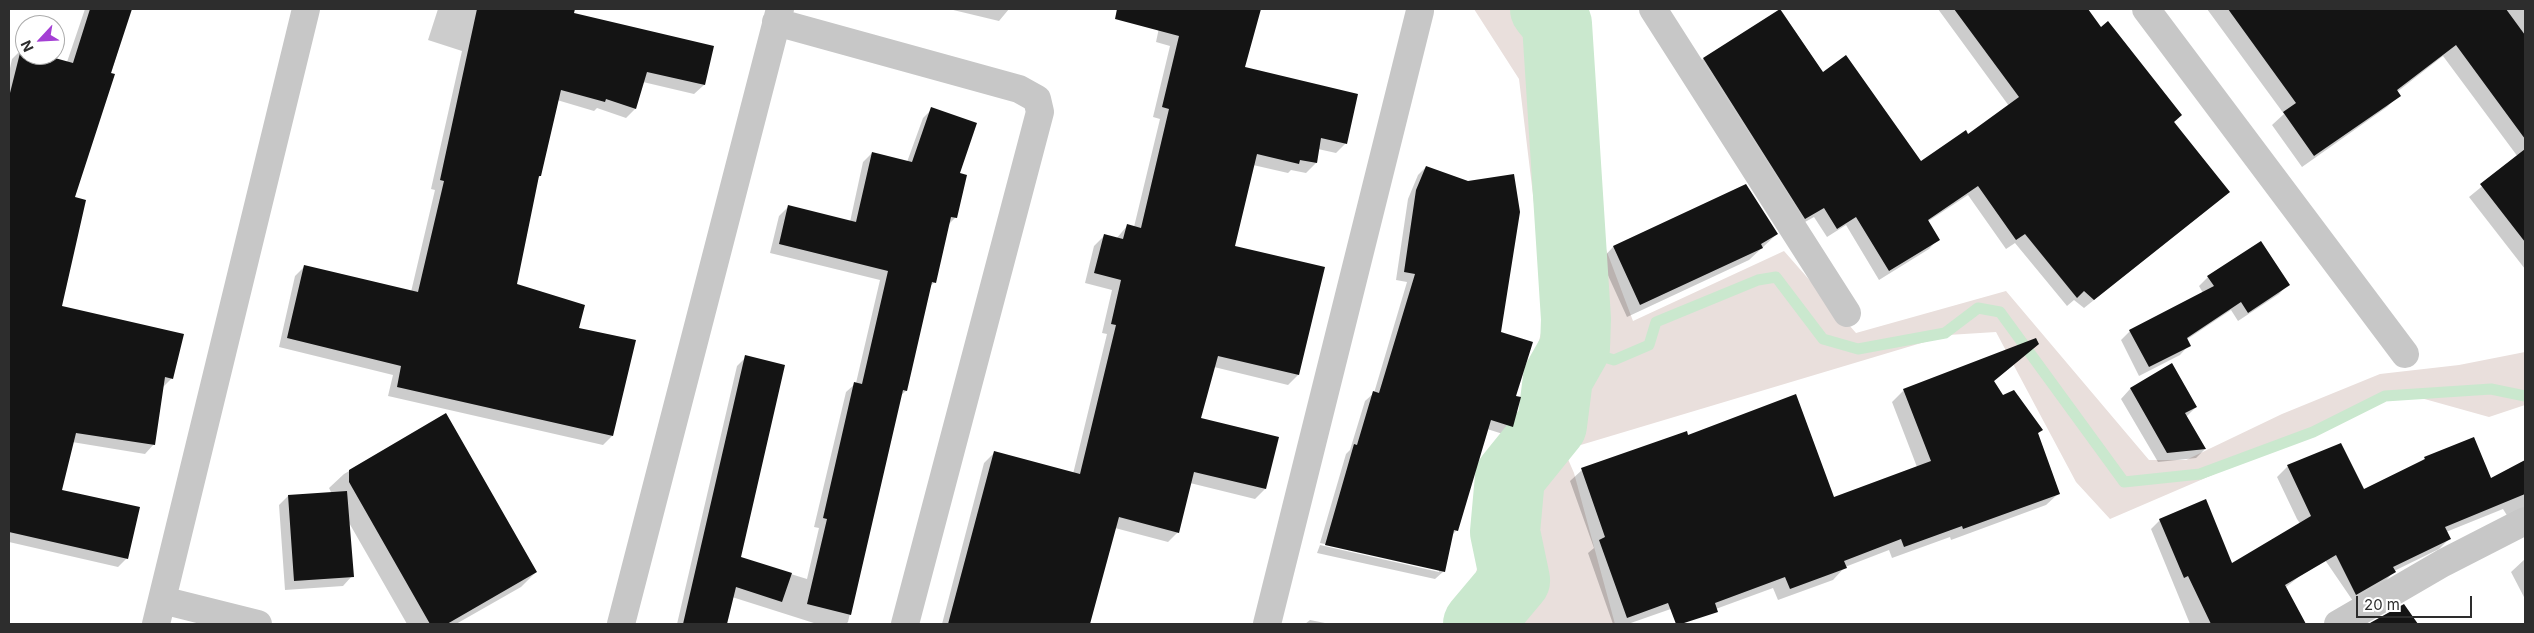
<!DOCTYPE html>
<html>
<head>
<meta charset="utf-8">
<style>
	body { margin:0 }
	#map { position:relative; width:2534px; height:633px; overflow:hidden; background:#fff; font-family:Inter,sans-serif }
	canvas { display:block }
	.frame { position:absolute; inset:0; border:10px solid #2d2d2d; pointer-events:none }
	.north { position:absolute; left:15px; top:15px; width:50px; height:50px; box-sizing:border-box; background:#fff; border:1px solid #ababab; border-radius:50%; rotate:245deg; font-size:14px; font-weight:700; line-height:20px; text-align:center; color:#2d2d2d }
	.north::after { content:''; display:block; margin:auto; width:18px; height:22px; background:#a43fd4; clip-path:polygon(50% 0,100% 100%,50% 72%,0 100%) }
	.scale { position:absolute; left:2356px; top:596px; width:116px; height:22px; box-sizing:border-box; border:2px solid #2d2d2d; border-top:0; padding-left:6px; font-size:15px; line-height:18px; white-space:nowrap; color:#2d2d2d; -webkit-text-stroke:4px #fff; paint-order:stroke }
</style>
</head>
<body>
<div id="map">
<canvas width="2534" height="633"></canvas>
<div class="frame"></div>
<div class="north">N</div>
<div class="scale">20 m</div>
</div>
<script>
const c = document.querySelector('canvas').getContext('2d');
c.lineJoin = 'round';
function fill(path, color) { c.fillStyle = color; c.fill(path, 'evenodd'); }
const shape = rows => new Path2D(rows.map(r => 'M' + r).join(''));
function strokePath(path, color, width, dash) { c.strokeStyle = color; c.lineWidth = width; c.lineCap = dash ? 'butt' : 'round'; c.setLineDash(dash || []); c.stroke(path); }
const green = shape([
	[1474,9,1584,9,1604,244,1633,321,1784,251,1856,333,2006,291,2149,460,2186,460,2282,414,2380,374,2459,365,2525,352,2525,405,2489,417,2403,393,2110,519,2076,482,1996,332,1948,335,1564,450,1574,473,1615,624,1462,624,1547,311,1519,79]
]);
const shadow = shape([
	[85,9,122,9,130,11,73,198,60,307,172,378,162,388,154,444,145,454,72,442,61,491,127,558,118,567,9,542,9,73,12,59,21,50,25,51,25,55,40,55,67,62],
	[438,9,574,9,572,14,712,47,704,85,694,94,643,82,635,109,626,118,597,108,594,111,557,100,540,176,538,178,516,285,577,329,612,436,603,445,388,396,393,375,279,347,295,276,305,266,411,292,435,190,431,189,462,51,428,40],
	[949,9,1009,9,999,21],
	[1163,9,1259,9,1243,68,1346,143,1336,153,1318,149,1316,163,1306,173,1291,170,1288,173,1253,165,1234,247,1298,375,1288,385,1214,367,1200,419,1277,438,1265,489,1255,499,1190,483,1178,532,1168,542,1115,528,1089,624,942,624,984,463,994,453,1073,474,1107,334,1102,333,1112,290,1085,283,1094,246,1104,236,1116,239,1127,226,1134,227,1160,119,1153,117,1170,46,1156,42],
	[1938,9,2086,9,2229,192,2084,308,2074,300,2067,306,2015,243,2006,249,1968,195,1927,222,1938,239,1929,249,1879,280,1846,225,1827,237,1814,217,1796,227,1694,68,1703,59,1781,10,1823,73,1920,163,1968,136,2009,106],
	[2207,9,2525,9,2525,269,2469,197,2518,157,2443,56,2397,92,2399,95,2387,107,2302,167,2272,125,2284,114],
	[932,109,958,174,956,217,948,225,935,282,929,287,906,391,900,396,848,622,846,624,817,624,732,597,726,624,677,624,737,366,746,357,739,558,807,579,819,528,814,527,846,392,856,383,880,280,770,253,779,216,788,207,850,222,863,162,872,153,907,162,923,118],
	[1426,167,1500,332,1512,426,1503,434,1487,429,1457,530,1451,536,1444,571,1435,579,1317,553,1320,545,1439,572,1439,569,1320,543,1346,454,1350,450,1365,401,1374,393,1407,282,1396,280,1408,199,1418,175],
	[1746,186,1777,234,1749,260,1627,317,1601,260,1613,247],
	[2208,277,2288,284,2279,294,2238,321,2231,310,2186,340,2189,345,2180,355,2139,376,2121,340,2130,331,2203,293,2199,286],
	[2038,344,1993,382,2003,397,2041,430,2037,434,2058,494,2046,505,1951,540,1950,537,1892,558,1889,550,1845,567,1833,580,1778,600,1773,588,1683,621,1705,597,1628,624,1613,624,1588,553,1594,548,1570,481,1582,470,1687,436,1833,498,1917,467,1892,402,1904,390],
	[2172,365,2196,407,2186,417,2205,449,2196,458,2158,462,2121,399,2130,389],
	[446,415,536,572,521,587,456,624,407,624,348,521,352,576,343,586,285,590,279,505,288,496,332,494,329,488,344,474],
	[2340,444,2364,490,2420,463,2425,458,2490,479,2525,461,2525,521,2508,517,2503,509,2446,532,2450,538,2439,549,2394,571,2384,583,2353,601,2297,519,2277,477,2287,467],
	[2160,520,2231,565,2301,575,2285,588,2305,624,2190,624,2151,529],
	[2525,559,2525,599,2511,572],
	[1310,620,1330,624,1305,624]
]);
const stream = shape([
	[1575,348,1614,360,1649,345,1656,322,1758,280,1776,277,1823,339,1858,349,1945,333,1978,308,2000,312,2124,482,2200,474,2313,432,2385,396,2491,389,2525,396]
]);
const river = shape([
	[1478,624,1515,580,1505,532,1510,477,1552,425,1558,378,1575,348,1576,319,1557,24,1545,9]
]);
const building = shape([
	[90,9,132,9,111,73,115,74,75,197,86,200,62,306,184,334,173,379,165,377,155,445,76,433,62,490,140,507,128,559,9,532,9,97,21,49,25,50,25,55,44,55,73,63],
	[477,9,575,9,574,13,714,46,705,85,647,72,636,109,606,99,605,102,561,90,541,176,539,176,517,284,585,305,579,328,636,340,613,436,397,387,401,366,287,338,304,265,418,292,444,181,440,180],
	[1117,9,1261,9,1245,67,1358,94,1347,144,1321,138,1317,163,1300,160,1299,164,1257,154,1235,246,1325,267,1299,375,1218,356,1201,418,1279,437,1266,489,1194,472,1179,533,1119,517,1090,624,948,624,994,451,1080,474,1116,325,1111,324,1121,280,1094,273,1104,234,1123,239,1127,224,1141,228,1169,109,1162,107,1179,36,1115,19],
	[1780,9,1823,72,1846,55,1921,161,1966,130,1968,134,2019,97,1954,9,2088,9,2101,27,2108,21,2182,115,2174,122,2230,192,2094,300,2084,291,2077,298,2025,234,2016,240,1978,186,1928,220,1940,240,1889,271,1856,217,1837,229,1824,208,1805,219,1703,58],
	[2228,9,2506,9,2525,35,2525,139,2456,45,2397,90,2401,96,2314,156,2283,112,2296,103],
	[931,107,977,123,960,173,967,175,957,218,951,217,936,283,932,282,907,391,903,390,851,615,807,604,827,519,823,518,854,382,862,384,888,271,779,244,788,205,856,222,872,152,912,162],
	[2525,149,2525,242,2480,184],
	[1426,166,1468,181,1514,174,1520,212,1501,332,1533,342,1516,396,1521,397,1513,427,1491,420,1458,531,1454,530,1445,572,1325,545,1354,444,1357,445,1373,391,1379,393,1415,274,1404,272,1416,190],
	[1746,184,1778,234,1761,244,1763,248,1640,305,1613,246],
	[2261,241,2290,285,2248,313,2241,302,2187,338,2191,346,2149,367,2129,330,2214,286,2207,276],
	[2036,338,2039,344,1994,381,2003,395,2014,390,2043,430,2038,433,2060,494,1963,529,1962,526,1904,547,1901,539,1844,561,1847,568,1790,589,1785,577,1715,603,1718,612,1681,624,1676,624,1668,603,1627,618,1599,540,1605,537,1581,468,1687,431,1688,435,1796,394,1834,497,1931,461,1903,389],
	[745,355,785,365,741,557,792,573,782,602,736,587,727,624,683,624],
	[2172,363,2197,407,2185,413,2206,449,2167,453,2130,388],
	[446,413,537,572,447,624,430,624,349,482,349,470],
	[2474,437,2491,478,2525,460,2525,494,2445,527,2451,539,2393,567,2396,572,2356,595,2336,555,2285,585,2306,624,2211,624,2188,576,2184,578,2159,519,2206,499,2232,563,2311,516,2287,465,2341,443,2364,489,2425,459,2424,457],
	[347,491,354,577,294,581,288,495],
	[2404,604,2418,624,2371,624,2370,623]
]);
const minor = shape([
	[1653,9,1847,313],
	[2146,9,2405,354],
	[776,22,1019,89,1037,99,1040,112,905,624],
	[162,600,258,624],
	[156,624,306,9],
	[621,624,780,9],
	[1267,624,1420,11],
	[2338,624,2443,563,2525,521]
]);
fill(green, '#e9dfdc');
fill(shadow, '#0003');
strokePath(stream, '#cae8ce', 11);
strokePath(river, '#cae8ce', 70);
fill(building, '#141414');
strokePath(minor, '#c7c7c7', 28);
</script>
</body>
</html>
